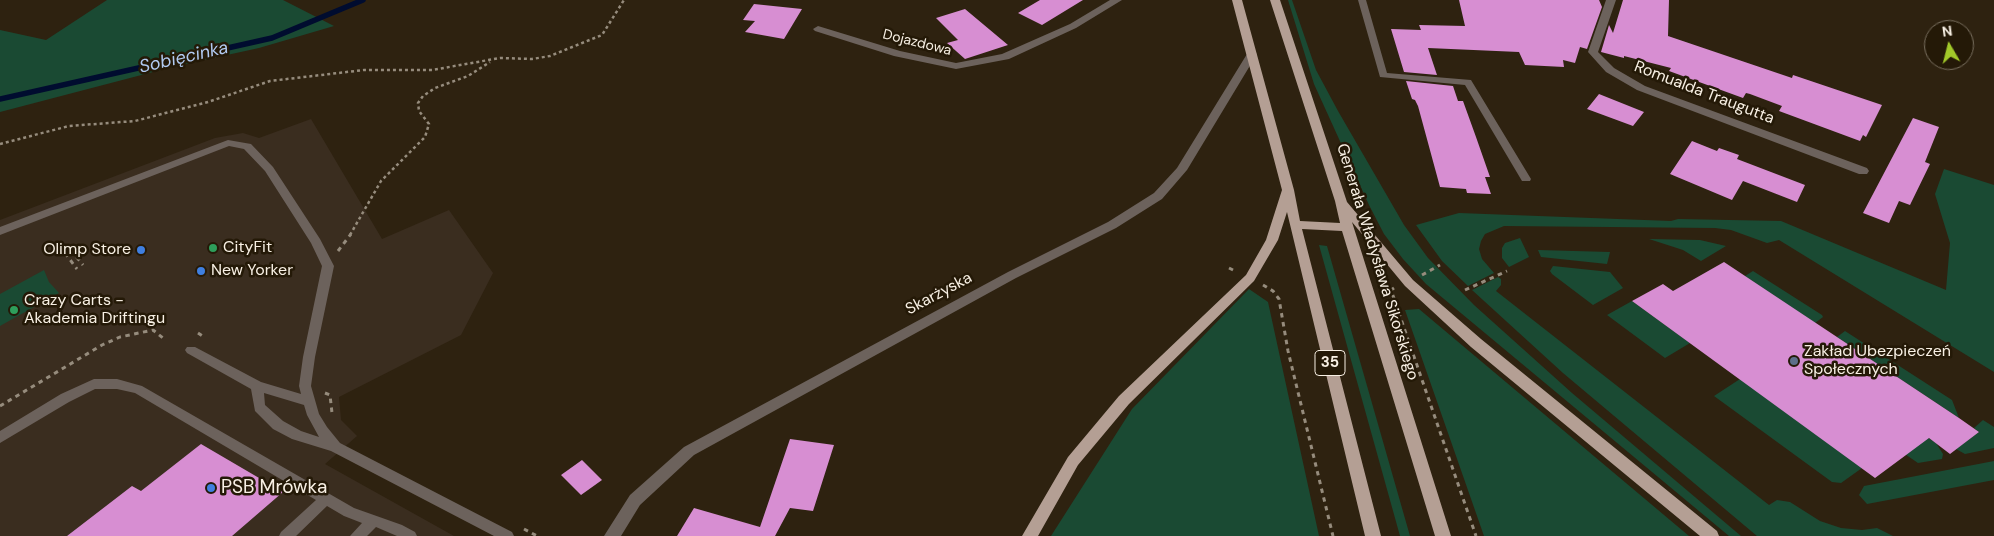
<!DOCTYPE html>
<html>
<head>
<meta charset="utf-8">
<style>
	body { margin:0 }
	#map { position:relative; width:1994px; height:536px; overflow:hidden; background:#2e2210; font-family:"DM Sans",sans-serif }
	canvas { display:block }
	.north { position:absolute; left:1924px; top:20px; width:50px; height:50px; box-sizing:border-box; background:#241907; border:1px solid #796f5f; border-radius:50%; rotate:352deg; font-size:14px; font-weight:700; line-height:20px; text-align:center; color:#f8f0e4 }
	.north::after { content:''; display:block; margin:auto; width:18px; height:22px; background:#a2c929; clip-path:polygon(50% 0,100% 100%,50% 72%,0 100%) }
</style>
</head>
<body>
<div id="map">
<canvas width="1994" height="536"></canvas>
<div class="north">N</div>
</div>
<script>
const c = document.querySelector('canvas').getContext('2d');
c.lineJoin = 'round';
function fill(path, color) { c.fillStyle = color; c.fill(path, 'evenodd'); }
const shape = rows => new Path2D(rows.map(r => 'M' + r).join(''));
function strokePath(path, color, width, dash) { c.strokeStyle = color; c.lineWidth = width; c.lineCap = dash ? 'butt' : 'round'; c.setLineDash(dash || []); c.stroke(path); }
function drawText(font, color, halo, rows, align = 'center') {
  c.font = font + ' "DM Sans",sans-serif'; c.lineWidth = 5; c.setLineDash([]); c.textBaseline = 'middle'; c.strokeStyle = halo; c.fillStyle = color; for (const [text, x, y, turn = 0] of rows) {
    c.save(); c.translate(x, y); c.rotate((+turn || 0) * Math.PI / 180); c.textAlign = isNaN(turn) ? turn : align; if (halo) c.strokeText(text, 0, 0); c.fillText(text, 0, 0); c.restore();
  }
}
const commercial = shape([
	[311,119,382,239,449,210,493,273,461,335,339,397,341,420,357,436,325,464,454,536,0,536,0,220,215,138,243,133,259,138]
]);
const green = shape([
	[107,0,283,0,334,26,259,48,172,67,0,112,0,30,46,40],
	[1288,0,1292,0,1316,70,1338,111,1404,225,1428,258,1474,305,1572,393,1741,536,1729,536,1426,284,1403,259,1384,234,1369,205,1314,84],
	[1944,169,1994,185,1994,372,1779,240,1767,243,1731,230,1715,228,1504,226,1485,234,1481,241,1479,249,1482,259,1494,273,1468,286,1442,261,1416,225,1459,213,1671,221,1678,219,1781,221,1946,290,1950,243,1935,194],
	[1520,238,1529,257,1509,267,1502,258,1502,248,1505,243],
	[1649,239,1700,240,1726,246,1701,261,1683,250],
	[1319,245,1327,246,1410,536,1400,536],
	[1538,250,1610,252,1607,264,1541,257],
	[1553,266,1610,272,1623,288,1593,305,1552,274,1550,271],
	[44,270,49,282,59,293,0,326,0,294],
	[1753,271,1822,315,1823,317,1815,323,1745,276],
	[1498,277,1501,279,1501,285,1496,291,1769,505,1777,500,1790,502,1820,521,1841,528,1862,530,1877,528,1893,536,1757,536,1563,373,1472,290],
	[1249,289,1268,302,1319,536,1051,536,1132,409],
	[1632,301,1690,343,1665,358,1607,315],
	[1419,309,1689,536,1484,536,1405,310],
	[1845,331,1952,400,1959,418,1837,337],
	[1740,379,1862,468,1841,483,1832,482,1714,396],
	[1900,419,1936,443,1943,454,1942,459,1918,463,1877,435],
	[1983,420,1994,427,1994,448,1965,454,1956,449,1979,432,1974,428],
	[1994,461,1994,480,1867,504,1859,495,1864,486]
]);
const stream = shape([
	[0,99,272,38,363,0]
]);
const building = shape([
	[1040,0,1083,0,1042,25,1018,13],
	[1459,0,1599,0,1602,7,1587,49,1580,47,1575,63,1563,60,1564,67,1525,65,1519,52,1428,48,1437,75,1404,72,1391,29,1421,30,1419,25,1465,26],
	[1623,0,1669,0,1668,36,1792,78,1793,75,1882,105,1866,137,1863,135,1860,141,1779,111,1782,106,1750,94,1746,93,1743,98,1669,71,1671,68,1624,56,1624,58,1601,52,1609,25,1613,33],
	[754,4,802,9,784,39,745,32,755,21,743,20],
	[965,9,1008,45,965,59,947,43,958,40,936,18],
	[1406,81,1453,86,1458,101,1463,101,1476,137,1490,177,1485,177,1491,194,1467,193,1466,189,1440,187,1418,106,1415,100,1412,99],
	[1599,94,1644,112,1633,126,1587,109],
	[1913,118,1939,127,1925,162,1930,164,1910,205,1899,201,1889,223,1863,213],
	[1692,141,1717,151,1719,148,1739,155,1737,159,1805,185,1797,202,1743,181,1732,200,1670,174],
	[1724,262,1959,418,1979,432,1950,454,1929,438,1875,478,1632,301,1663,284,1673,291],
	[790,439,834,445,813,511,790,508,775,536,677,536,694,508,760,527],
	[201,444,283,492,232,536,67,536,132,486,141,491],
	[582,460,602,480,581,495,561,475]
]);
const pathFar1 = shape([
	[0,144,69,126,135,121,208,102,270,81,364,70,432,70,500,58,532,59,550,56,602,35,624,0],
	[350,235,381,181,425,137,429,124,419,111,418,103,423,96,435,88,468,76,490,62]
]);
const path = shape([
	[71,250,83,265],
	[338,251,351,234],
	[65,253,77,269],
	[1229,268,1235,271],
	[1422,275,1440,265],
	[1263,285,1273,291,1279,299,1288,351,1333,536],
	[1394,288,1391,290,1476,536],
	[1465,290,1507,271],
	[198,333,204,337],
	[325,393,330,395,332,413],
	[0,406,102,345,120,337,153,330,163,338],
	[524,529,537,536]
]);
const service = shape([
	[1358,0,1366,0,1387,73,1471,80,1531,179,1530,181,1522,181,1465,85,1380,77,1358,0],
	[228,140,251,144,273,167,320,239,334,266,315,357,311,386,319,414,327,427,340,443,512,532,514,536,494,536,331,451,292,439,273,429,255,411,251,389,187,353,185,350,187,347,195,347,261,382,301,394,299,386,303,357,322,266,311,243,265,171,244,149,229,146,0,235,0,227,228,140],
	[264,393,304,405,307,415,319,437,301,431,283,421,265,405,264,393],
	[94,379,117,379,142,386,354,508,402,525,415,532,417,536,397,536,376,527,367,536,350,536,362,523,344,516,327,506,296,536,279,536,281,532,316,500,135,393,117,389,95,389,69,402,0,443,0,431,61,394,94,379]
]);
const minor = shape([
	[1110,0,1122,0,1076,28,1009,59,956,69,894,56,815,31,813,29,818,26,900,51,956,63,1002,54,1070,24,1110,0],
	[1606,0,1616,0,1598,52,1614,68,1645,86,1867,168,1869,171,1867,174,1859,174,1637,90,1606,72,1588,52,1606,0],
	[1252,51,1257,54,1187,170,1162,199,1116,228,1016,278,694,455,640,505,621,536,604,536,630,495,684,447,1008,272,1108,222,1154,193,1177,168,1247,54,1252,51]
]);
const primary = shape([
	[1232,0,1242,0,1294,190,1300,221,1340,223,1335,201,1270,0,1280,0,1347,202,1413,280,1481,339,1717,531,1719,536,1700,536,1471,347,1405,286,1352,222,1451,536,1435,536,1342,231,1302,229,1381,536,1365,536,1287,212,1278,240,1254,281,1129,404,1078,465,1038,536,1022,536,1068,457,1119,396,1246,275,1266,240,1282,190,1232,0]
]);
const markers = [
	[213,248,5,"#2e9e5b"],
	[141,250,5,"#3f7fe0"],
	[201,271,5,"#3f7fe0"],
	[14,310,5,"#2e9e5b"],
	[1794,361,5,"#5c6f8a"],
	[211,488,5,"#3f7fe0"]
];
const farStreetnames = [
	["Dojazdowa",917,43,14]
];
const shields = [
	[1330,363,30]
];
const shieldNames = [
	["35",1330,363]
];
const streetNames = [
	["Romualda Traugutta",1704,93,21],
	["Generała Władysława Sikorskiego",1377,262,73],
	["Skarżyska",939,294,-28]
];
const poiNames = [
	["CityFit",223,248],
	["Olimp Store",131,250,"right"],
	["New Yorker",211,271],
	["Crazy Carts -",24,301],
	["Akademia Driftingu",24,319],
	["Zakład Ubezpieczeń",1804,352],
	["Społecznych",1804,370]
];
const waterNames = [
	["Sobięcinka",184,58,-13]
];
const nearPoinames = [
	["PSB Mrówka",221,488]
];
fill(commercial, '#3a2d1f');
fill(green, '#1a4a33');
strokePath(stream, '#000c2f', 5.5);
fill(building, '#d78ed2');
strokePath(pathFar1, '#968c7d', 2.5, [3, 3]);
strokePath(path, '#968c7d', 3, [4.5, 4.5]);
fill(service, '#6c625c');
fill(minor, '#6c625c');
fill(primary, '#b49f94');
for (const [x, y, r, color] of markers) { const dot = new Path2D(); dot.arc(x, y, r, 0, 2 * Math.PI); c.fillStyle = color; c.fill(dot); strokePath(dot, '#241907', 2); }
drawText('14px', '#f8f0e4', '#241907', farStreetnames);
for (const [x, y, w] of shields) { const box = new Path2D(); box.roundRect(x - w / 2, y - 12.5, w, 25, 4); c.fillStyle = '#241907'; c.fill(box); strokePath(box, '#f8f0e4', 1); }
drawText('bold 15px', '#f8f0e4', null, shieldNames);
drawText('16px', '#f8f0e4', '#241907', streetNames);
drawText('16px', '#f8f0e4', '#241907', poiNames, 'left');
drawText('italic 18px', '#b1caf1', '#241907', waterNames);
drawText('19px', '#f8f0e4', '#241907', nearPoinames, 'left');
</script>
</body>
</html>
